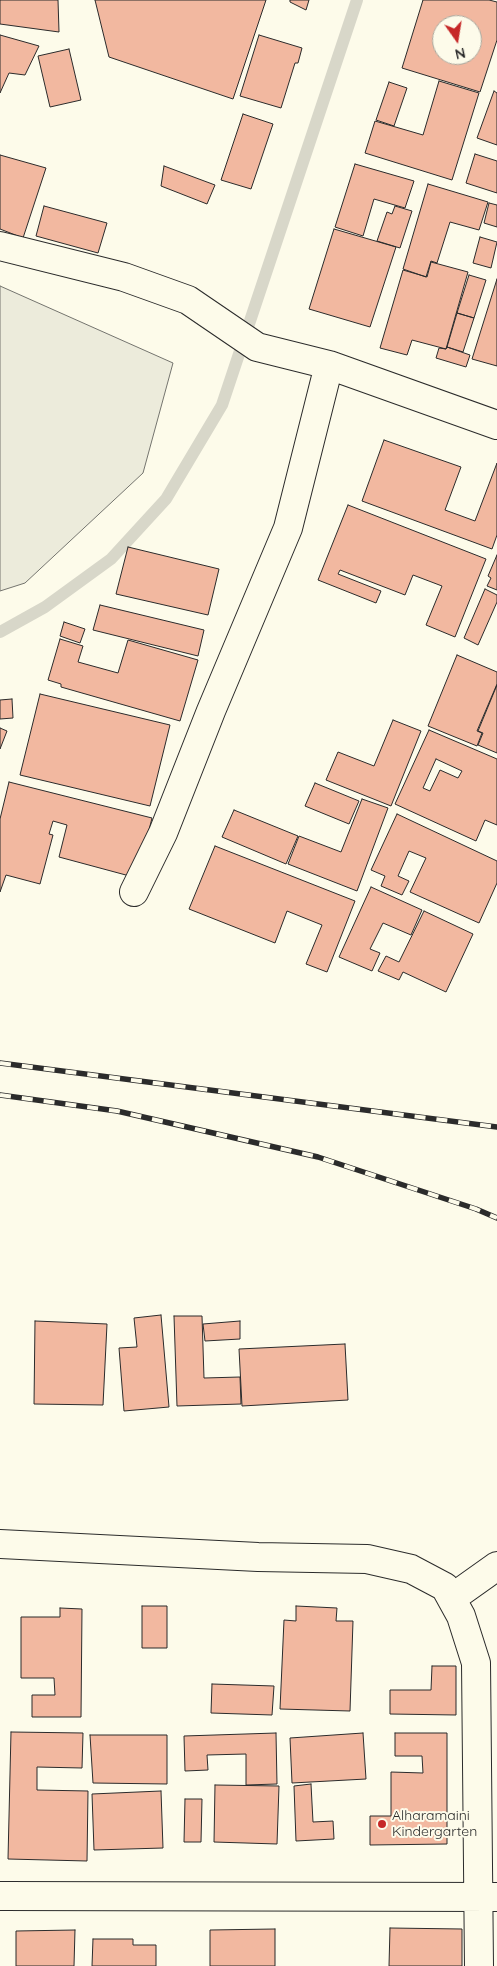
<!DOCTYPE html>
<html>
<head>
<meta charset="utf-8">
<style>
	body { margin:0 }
	#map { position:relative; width:497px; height:1966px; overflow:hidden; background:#fdfbea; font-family:Quicksand,sans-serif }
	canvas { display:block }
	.north { position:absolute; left:432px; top:15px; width:50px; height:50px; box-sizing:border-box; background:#fdfbea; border:1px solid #a9a89e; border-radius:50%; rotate:167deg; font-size:14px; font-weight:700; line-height:20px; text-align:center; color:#2b2b2b }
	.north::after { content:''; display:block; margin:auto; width:18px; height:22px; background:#c62828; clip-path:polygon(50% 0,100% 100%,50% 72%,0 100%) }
</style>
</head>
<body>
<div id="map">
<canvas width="497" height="1966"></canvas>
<div class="north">N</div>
</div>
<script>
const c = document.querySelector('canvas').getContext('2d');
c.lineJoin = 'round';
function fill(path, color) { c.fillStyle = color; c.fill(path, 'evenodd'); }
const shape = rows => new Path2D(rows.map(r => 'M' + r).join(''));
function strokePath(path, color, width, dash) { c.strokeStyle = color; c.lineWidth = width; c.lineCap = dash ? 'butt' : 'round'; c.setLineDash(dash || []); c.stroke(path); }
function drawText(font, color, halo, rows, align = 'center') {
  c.font = font + ' Quicksand,sans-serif'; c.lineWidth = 4; c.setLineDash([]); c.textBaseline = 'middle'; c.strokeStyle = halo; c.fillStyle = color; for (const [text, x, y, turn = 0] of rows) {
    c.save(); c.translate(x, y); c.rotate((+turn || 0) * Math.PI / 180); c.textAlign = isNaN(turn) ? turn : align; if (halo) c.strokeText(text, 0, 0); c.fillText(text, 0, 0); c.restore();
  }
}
const green = shape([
	[0,286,173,363,143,473,25,583,0,591,0,286]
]);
const stream = shape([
	[0,632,45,607,111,559,166,499,222,405,357,0]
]);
const building = shape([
	[0,0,58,0,59,32,0,24,0,0],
	[95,0,266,0,233,99,109,57,95,0],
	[290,0,309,0,306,10,290,2,290,0],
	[423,0,489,0,497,2,497,40,480,92,402,68,423,0],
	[442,25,472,25,472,55,442,55,442,25],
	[0,35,39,46,25,75,9,73,0,93,0,35],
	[259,35,302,48,298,63,295,63,281,108,240,96,259,35],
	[69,49,81,100,50,107,38,56,69,49],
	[439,81,479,93,452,180,365,153,375,121,423,135,439,81],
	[389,82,407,88,394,126,376,120,389,82],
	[494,91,497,93,497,145,477,138,494,91],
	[243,114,273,124,251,189,221,180,243,114],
	[475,154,497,161,497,193,466,183,475,154],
	[0,155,46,168,23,238,0,229,0,155],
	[355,164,414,181,405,208,374,199,363,236,335,227,355,164],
	[164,166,215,185,207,204,161,186,164,166],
	[428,184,488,202,479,230,450,222,437,263,431,261,426,277,403,269,428,184],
	[489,203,497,205,497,227,484,223,489,203],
	[44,206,107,223,98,253,36,236,44,206],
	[395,206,412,211,400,248,377,241,387,212,392,214,395,206],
	[334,229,396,247,370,327,309,309,334,229],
	[480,237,497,242,491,268,473,263,480,237],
	[431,262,468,272,446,349,412,340,407,355,380,348,403,270,427,277,431,262],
	[469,275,486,280,474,318,457,313,469,275],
	[497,279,497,366,472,359,497,279],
	[457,313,474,318,463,352,447,347,457,313],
	[447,347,470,355,466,367,436,358,439,348,446,349,447,347],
	[384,440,461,467,445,510,475,521,497,463,497,535,492,549,362,501,384,440],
	[348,505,486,559,455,637,426,625,442,586,413,575,405,595,340,570,338,574,381,591,376,603,318,580,348,505],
	[128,547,219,569,208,615,116,594,128,547],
	[497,555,497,590,487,586,491,578,488,576,497,555],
	[485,589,497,595,497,602,478,645,464,638,485,589],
	[100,605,204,630,198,656,93,630,100,605],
	[64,622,85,629,80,643,60,636,64,622],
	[60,639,83,646,78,662,118,673,128,640,198,660,180,721,61,687,61,684,48,680,60,639],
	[457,655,497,672,497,684,477,731,482,733,477,746,428,726,457,655],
	[497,685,497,753,478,745,483,733,478,731,497,685],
	[40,694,170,725,150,806,20,775,40,694],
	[12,699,13,718,0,719,0,700,12,699],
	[393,720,421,731,391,806,326,780,338,752,374,766,393,720],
	[0,728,7,731,0,749,0,728],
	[429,730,497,759,497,825,485,820,476,841,395,804,429,730],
	[436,759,462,771,458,778,440,770,430,791,423,788,436,759],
	[9,782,152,818,137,878,59,857,67,825,53,821,49,834,53,835,40,884,6,875,0,892,0,819,9,782],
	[315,783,359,801,349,824,305,806,315,783],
	[362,799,388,808,357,891,288,864,299,836,341,852,362,799],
	[234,810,298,836,286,864,222,837,234,810],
	[397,814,497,861,497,883,479,923,410,892,426,858,409,851,398,876,409,881,402,895,381,886,385,876,371,870,397,814],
	[215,846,355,901,327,972,306,964,322,925,287,911,275,943,189,909,215,846],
	[371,887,422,910,411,935,383,923,370,949,380,953,372,971,339,957,371,887],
	[424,911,473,934,446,992,403,972,399,980,378,971,386,956,399,962,424,911],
	[161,1315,169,1407,124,1411,119,1348,137,1347,134,1318,161,1315],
	[174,1316,202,1316,204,1378,240,1377,241,1404,177,1406,174,1316],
	[35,1321,107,1324,103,1405,34,1404,35,1321],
	[240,1321,240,1339,205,1341,203,1324,240,1321],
	[345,1344,348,1400,242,1406,239,1349,345,1344],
	[142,1606,167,1606,167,1648,142,1648,142,1606],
	[296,1606,337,1608,336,1621,353,1621,350,1711,280,1709,284,1620,296,1621,296,1606],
	[60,1608,82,1609,81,1717,32,1717,32,1695,55,1695,54,1678,21,1678,21,1617,60,1617,60,1608],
	[432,1666,456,1666,456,1715,390,1714,390,1690,431,1690,432,1666],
	[212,1684,274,1686,272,1715,211,1713,212,1684],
	[11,1732,83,1733,82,1768,37,1767,37,1790,88,1791,87,1861,8,1859,11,1732],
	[276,1733,277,1784,246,1785,246,1754,207,1755,208,1770,185,1771,184,1736,276,1733],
	[363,1733,366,1779,292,1783,290,1738,363,1733],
	[395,1733,447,1733,447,1844,370,1845,370,1816,391,1816,391,1772,423,1773,422,1756,395,1756,395,1733],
	[90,1735,167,1735,167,1784,93,1783,90,1735],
	[311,1784,313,1822,333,1821,334,1839,296,1841,294,1786,311,1784],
	[215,1785,279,1786,277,1844,214,1842,215,1785],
	[161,1791,163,1848,94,1850,92,1794,161,1791],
	[185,1799,202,1799,201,1842,184,1842,185,1799],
	[390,1928,462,1929,462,1966,389,1966,390,1928],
	[275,1929,275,1966,210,1966,210,1930,275,1929],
	[75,1930,74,1966,16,1966,16,1931,75,1930],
	[93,1939,133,1939,133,1945,156,1945,156,1966,92,1966,93,1939]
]);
const street = shape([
	[0,246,124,277,188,300,257,347,329,365,497,425],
	[134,892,163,833,211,711,288,528,329,365],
	[0,1544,258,1557,367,1559,411,1569,445,1587,461,1616,476,1663,479,1966],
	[452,1598,497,1566],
	[0,1896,497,1897]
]);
const rail = shape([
	[0,1063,497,1127],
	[0,1095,117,1111,318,1157,476,1209,497,1218]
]);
const markers = [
	[382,1824,5,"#c62828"]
];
const poiNames = [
	["Alharamaini",392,1816],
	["Kindergarten",392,1832]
];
fill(green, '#ecebdb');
strokePath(green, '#74746e', 1);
strokePath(stream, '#d8d7c9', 12);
fill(building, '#f2b8a0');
strokePath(building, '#2b2b2b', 1);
strokePath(street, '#2b2b2b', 30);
strokePath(street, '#fdfbea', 28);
strokePath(rail, '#2b2b2b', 5.5);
strokePath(rail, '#fdfbea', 4, [11]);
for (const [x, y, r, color] of markers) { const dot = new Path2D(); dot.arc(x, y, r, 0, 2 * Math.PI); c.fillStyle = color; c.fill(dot); strokePath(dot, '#fdfbea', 2); }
drawText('14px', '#2b2b2b', '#fdfbea', poiNames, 'left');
</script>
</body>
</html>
